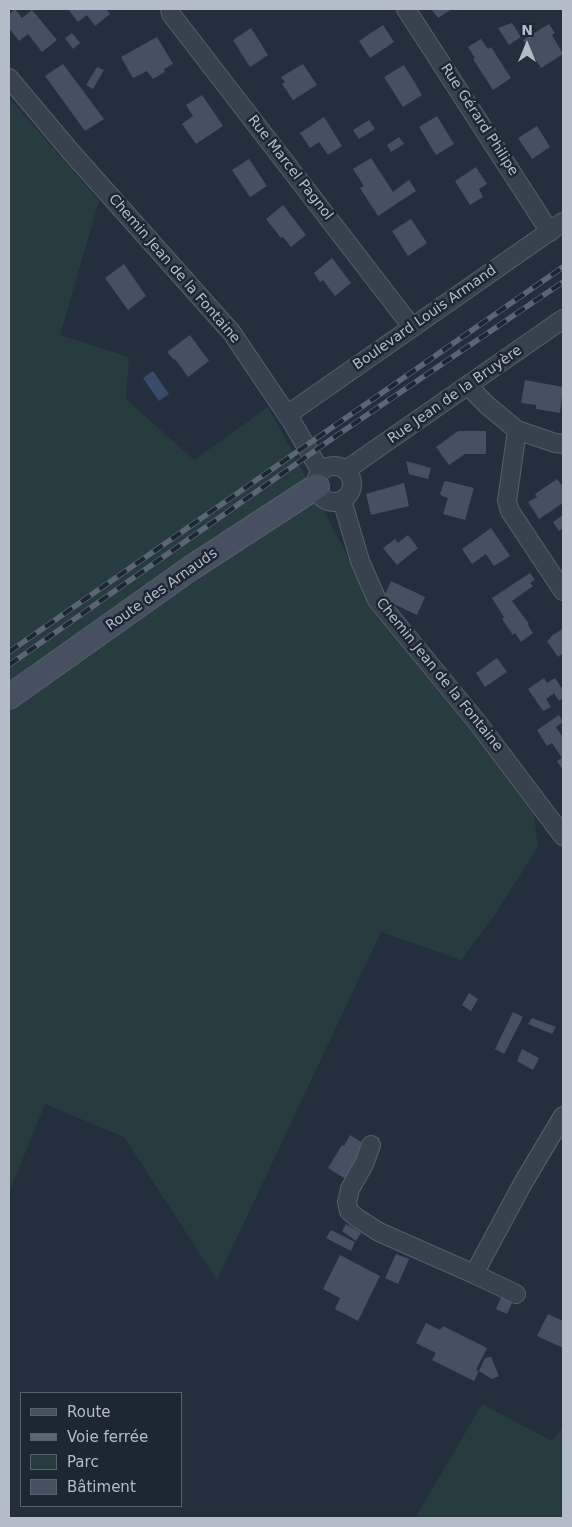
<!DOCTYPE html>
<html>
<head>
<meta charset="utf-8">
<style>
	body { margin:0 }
	#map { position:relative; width:572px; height:1527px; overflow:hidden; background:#242f3e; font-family:"DejaVu Sans",sans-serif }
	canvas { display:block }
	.frame { position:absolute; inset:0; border:10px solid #b4bcc9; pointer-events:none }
	.legend { position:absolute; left:20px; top:1392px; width:162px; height:115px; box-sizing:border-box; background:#1d2633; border:1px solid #59626f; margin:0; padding:6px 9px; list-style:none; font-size:15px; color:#b4bcc9 }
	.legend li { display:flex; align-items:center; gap:10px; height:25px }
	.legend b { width:25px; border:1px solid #59626f }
	.north { position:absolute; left:502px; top:20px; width:50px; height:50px; -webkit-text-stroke:4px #1d2633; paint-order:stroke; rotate:0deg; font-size:14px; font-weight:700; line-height:20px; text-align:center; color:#b4bcc9 }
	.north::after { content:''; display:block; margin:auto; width:18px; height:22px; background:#b4bcc9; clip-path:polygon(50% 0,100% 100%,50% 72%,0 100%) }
</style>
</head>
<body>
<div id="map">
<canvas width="572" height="1527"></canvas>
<div class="frame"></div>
<ul class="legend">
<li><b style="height:6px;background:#465061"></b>Route</li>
<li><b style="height:6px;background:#5a6575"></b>Voie ferrée</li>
<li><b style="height:14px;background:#263c3f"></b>Parc</li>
<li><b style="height:14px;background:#455162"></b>Bâtiment</li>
</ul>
<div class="north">N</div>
</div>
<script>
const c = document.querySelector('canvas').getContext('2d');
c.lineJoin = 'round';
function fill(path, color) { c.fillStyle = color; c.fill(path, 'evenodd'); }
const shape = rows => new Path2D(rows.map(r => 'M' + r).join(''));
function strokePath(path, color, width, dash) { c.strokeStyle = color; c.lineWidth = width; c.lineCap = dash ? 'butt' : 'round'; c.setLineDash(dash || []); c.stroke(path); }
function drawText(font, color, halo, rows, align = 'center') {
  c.font = font + ' "DejaVu Sans",sans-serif'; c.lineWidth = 5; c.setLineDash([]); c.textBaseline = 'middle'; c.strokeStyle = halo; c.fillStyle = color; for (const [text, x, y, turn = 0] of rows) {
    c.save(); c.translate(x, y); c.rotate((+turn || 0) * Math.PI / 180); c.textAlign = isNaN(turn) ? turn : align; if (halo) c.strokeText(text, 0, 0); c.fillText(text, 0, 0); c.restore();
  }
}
const green = shape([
	[9,98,99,201,60,335,129,357,126,399,194,460,268,407,321,505,377,614,533,808,538,847,498,910,461,960,381,932,217,1280,124,1137,45,1104,9,1193],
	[482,1404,552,1441,563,1427,563,1518,415,1518]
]);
const water = shape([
	[153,371,169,394,159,401,143,378]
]);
const building = shape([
	[15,9,22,18,32,10,57,40,42,52,28,34,19,41,9,28,9,14],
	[68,9,106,9,110,14,95,26,87,15,78,22],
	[431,9,452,9,438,18],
	[512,23,521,37,509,45,498,28],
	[549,24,555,33,552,35,563,54,541,68,523,40],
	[383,25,394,42,370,58,359,41],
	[251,28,268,55,250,67,233,40],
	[72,33,80,43,73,49,65,38],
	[157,37,173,64,164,69,165,72,153,79,147,71,133,78,121,57],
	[481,39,488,49,491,47,511,78,493,90,473,59,475,58,468,47],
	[63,64,104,119,85,131,45,76],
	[303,64,317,85,293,100,282,84,285,82,281,77],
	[404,65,422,95,403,107,384,77],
	[97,67,104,70,93,89,86,85],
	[202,95,223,126,196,144,182,124,193,116,186,105],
	[437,116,454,144,436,155,419,127],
	[324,117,342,146,328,155,319,142,310,148,300,133],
	[369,120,375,129,359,139,353,130],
	[537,126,550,147,532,159,518,138],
	[399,137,404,144,391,152,387,145],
	[371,158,393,192,409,180,416,191,378,216,360,188,364,186,353,169],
	[249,159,267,186,250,197,232,170],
	[476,167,487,184,479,189,483,197,470,205,455,181],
	[283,205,306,235,291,247,283,237,281,238,266,219],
	[411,219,427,243,408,256,392,231],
	[332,258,351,283,335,296,323,280,320,282,314,273],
	[124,264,146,296,128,310,105,278],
	[190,335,209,361,188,377,175,359,174,360,167,352],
	[525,380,563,387,560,413,536,409,536,405,521,403],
	[458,431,486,431,486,454,465,454,449,465,436,447],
	[406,461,431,468,428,479,409,474],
	[557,479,563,487,563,503,539,519,528,502,537,497,535,494],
	[446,481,474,488,465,520,443,514,448,498,442,496,440,494,444,482],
	[404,483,409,506,371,515,366,494],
	[563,515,563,528,559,531,553,522],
	[491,528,510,556,494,566,486,554,472,564,462,549],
	[408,535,418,548,397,565,383,548,395,539,398,543],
	[530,573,535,580,530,583,533,586,512,601,529,624,528,625,533,633,521,642,515,633,513,635,502,619,504,617,492,598],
	[391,581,425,597,417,615,383,599],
	[562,629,563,656,562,654,558,657,547,641,551,638,550,637],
	[497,658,507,672,485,687,476,673],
	[544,678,547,683,555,678,563,690,563,698,559,701,554,693,546,699,551,707,543,711,528,689],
	[559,715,563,722,556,727,562,736,563,735,563,770,557,761,562,758,552,743,547,746,537,730],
	[469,993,478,999,471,1011,462,1005],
	[513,1012,523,1017,504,1054,495,1049],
	[532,1018,556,1027,552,1034,528,1024],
	[522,1049,539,1058,533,1070,517,1061],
	[350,1135,366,1145,349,1181,328,1168,342,1145,344,1146],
	[346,1224,361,1233,356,1241,342,1231],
	[331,1230,355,1242,351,1251,326,1238],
	[396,1254,409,1259,398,1284,385,1278],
	[340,1255,380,1276,358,1321,335,1309,340,1298,323,1289],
	[503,1293,514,1299,507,1314,496,1309],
	[548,1314,563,1321,563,1348,537,1336],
	[426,1323,440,1330,443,1326,487,1348,476,1370,479,1371,474,1381,432,1360,436,1353,416,1343],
	[491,1357,499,1376,492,1379,479,1371,485,1358]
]);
const street = shape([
	[170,9,171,14,412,327],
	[406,9,550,232],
	[9,78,71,152,232,333,292,422,321,472],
	[468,386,488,406,517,430,555,443,563,444],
	[287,415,563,222],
	[517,430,507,501,510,511,563,591],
	'316 484a18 18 0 1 1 36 0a18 18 0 1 1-36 0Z',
	[346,470,563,319],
	[342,500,360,561,377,600,477,722,563,836],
	[371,1145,364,1164,350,1189,347,1202,349,1211,357,1218,379,1232,474,1274,523,1183,563,1116],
	[474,1274,516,1294]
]);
const secondary = shape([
	[9,697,191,568,317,486]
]);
const rail = shape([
	[9,652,563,267],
	[9,665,333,438,563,282]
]);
const streetNames = [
	["Rue Gérard Philipe",479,120,57],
	["Rue Marcel Pagnol",290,168,52],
	["Chemin Jean de la Fontaine",174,269,49],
	["Boulevard Louis Armand",425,318,-35],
	["Rue Jean de la Bruyère",455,395,-35],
	["Route des Arnauds",162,590,-35],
	["Chemin Jean de la Fontaine",439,675,51]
];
fill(green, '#263c3f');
fill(water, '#394c67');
fill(building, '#455162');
strokePath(street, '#565f6c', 20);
strokePath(secondary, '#565f6c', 26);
strokePath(street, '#38414e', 18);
strokePath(secondary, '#465061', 24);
strokePath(rail, '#5a6575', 5.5);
strokePath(rail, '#1d2633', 4, [11]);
drawText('14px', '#b4bcc9', '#1d2633', streetNames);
</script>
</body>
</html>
